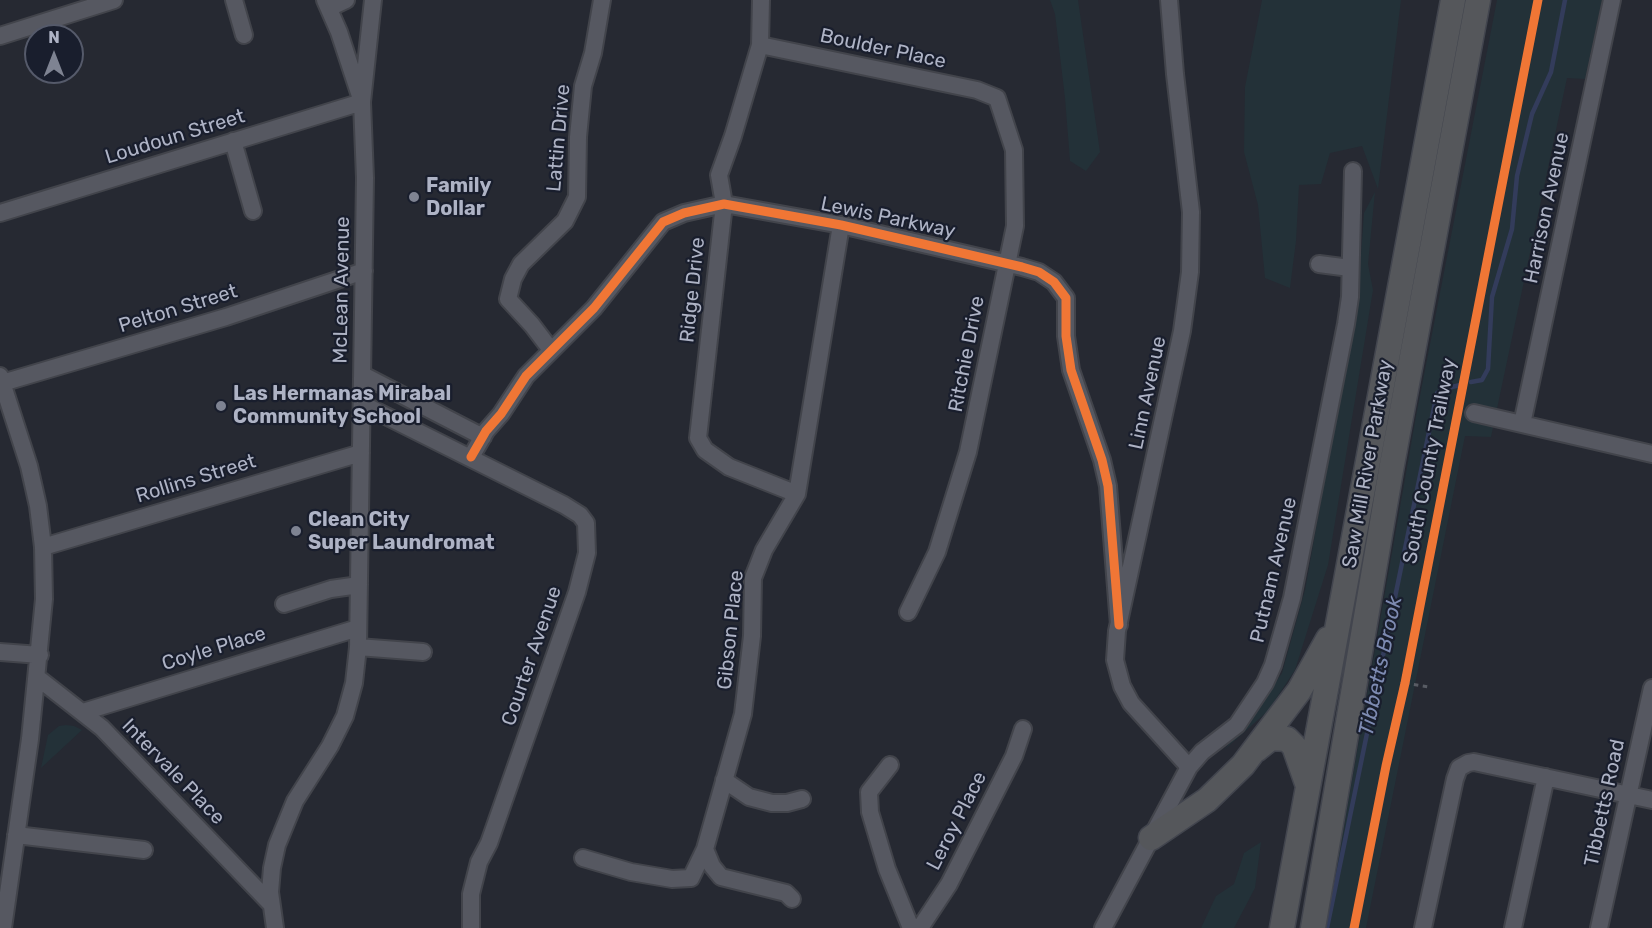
<!DOCTYPE html>
<html>
<head>
<meta charset="utf-8">
<style>
	body { margin:0 }
	#map { position:relative; width:1652px; height:928px; overflow:hidden; background:#262932; font-family:Rubik,sans-serif }
	canvas { display:block }
	.north { position:absolute; left:24px; top:24px; width:60px; height:60px; box-sizing:border-box; background:#191e2d; border:2px solid #555a6a; border-radius:50%; rotate:0deg; font-size:16px; font-weight:700; line-height:24px; text-align:center; color:#aeb3c5 }
	.north::after { content:''; display:block; margin:auto; width:21px; height:27px; background:#7e8392; clip-path:polygon(50% 0,100% 100%,50% 72%,0 100%) }
</style>
</head>
<body>
<div id="map">
<canvas width="1652" height="928"></canvas>
<div class="north">N</div>
</div>
<script>
const c = document.querySelector('canvas').getContext('2d');
c.lineJoin = 'round';
function fill(path, color) { c.fillStyle = color; c.fill(path, 'evenodd'); }
const shape = rows => new Path2D(rows.map(r => 'M' + r).join(''));
function strokePath(path, color, width, dash) { c.strokeStyle = color; c.lineWidth = width; c.lineCap = dash ? 'butt' : 'round'; c.setLineDash(dash || []); c.stroke(path); }
function drawText(font, color, halo, rows, align = 'center') {
  c.font = font + ' Rubik,sans-serif'; c.lineWidth = 4.5; c.setLineDash([]); c.textBaseline = 'middle'; c.strokeStyle = halo; c.fillStyle = color; for (const [text, x, y, turn = 0] of rows) {
    c.save(); c.translate(x, y); c.rotate((+turn || 0) * Math.PI / 180); c.textAlign = isNaN(turn) ? turn : align; if (halo) c.strokeText(text, 0, 0); c.fillText(text, 0, 0); c.restore();
  }
}
const green = shape([
	[1050,0,1078,0,1100,152,1086,171,1070,161,1065,98,1055,14],
	[1262,0,1401,0,1378,189,1362,146,1330,153,1321,184,1299,185,1296,241,1290,288,1265,278,1258,205,1244,152,1245,87],
	[1497,0,1602,0,1585,79,1567,78,1491,437,1465,436,1366,928,1326,928,1416,416],
	[1375,192,1368,264,1373,290,1328,565,1295,670,1268,711,1224,750,1248,722,1282,673,1305,590,1358,294,1364,213],
	[66,725,74,726,82,730,41,768,48,735,59,726],
	[1261,842,1255,888,1234,928,1201,928,1216,896,1234,884,1244,853]
]);
const stream = shape([
	[1471,382,1482,380,1488,369,1492,297,1512,229,1517,176,1532,114,1551,72,1565,0],
	[1327,928,1437,393,1444,389,1460,385]
]);
const path = shape([
	[1405,683,1429,687]
]);
const minor = shape([
	[234,0,244,35],
	[761,0,760,45,733,136,719,175,724,204,698,438,705,450,729,467,797,494],
	[1169,0,1175,74,1191,212,1190,272,1182,331,1117,631,1115,660,1122,686,1131,703,1189,767],
	[329,8,346,0],
	[0,36,114,0],
	[760,45,977,90,997,98,1014,150,1015,226,968,452,937,552,908,612],
	[233,141,253,211],
	[0,213,362,102,373,0],
	[1319,264,1350,268],
	[551,350,532,325,508,299,513,279,521,264,565,221,577,197,578,137,583,86,593,53,602,0],
	[363,375,483,437],
	[0,376,29,466,38,506,43,547,44,599,30,739,3,928],
	[2,383,226,317,364,271],
	[362,404,564,505,580,515,586,523,587,553,577,592,489,843,479,862,471,894,471,928],
	[1474,413,1652,454],
	[1522,424,1612,0],
	[471,457,486,431,501,414,526,376,594,308,663,222,684,213,724,204,841,225,1022,267,1039,272,1054,282,1066,298,1066,336,1071,370,1102,460,1108,486,1119,625],
	[43,547,361,453],
	[284,604,331,589,359,585],
	[358,647,423,652],
	[0,652,40,655],
	[38,678,102,728,271,904],
	[83,712,358,628],
	[890,765,869,792,870,812,887,869,911,928],
	[724,780,749,797,772,803,787,803,802,799],
	[16,835,144,850],
	[583,858,631,872,672,879,691,878,705,849],
	[792,899,786,893,721,877,712,866,705,849,743,714,752,636,753,578,764,550,797,494,841,225],
	[275,928,270,892,272,868,277,845,295,801,330,746,345,716,354,683,358,647,365,178,362,102,339,32,325,0],
	[920,928,949,884,1014,756,1023,729],
	[1103,928,1189,767,1202,752,1237,725,1265,683,1273,665,1292,598,1346,324,1350,297,1353,171],
	[1423,928,1455,779,1459,768,1468,763,1474,762,1652,800],
	[1513,928,1546,777],
	[1599,928,1652,688]
]);
const highway = shape([
	[1256,750,1271,738,1287,739,1294,746,1308,786],
	[1151,838,1207,800,1243,765,1299,691,1328,639],
	[1282,928,1453,0],
	[1313,928,1391,470,1478,0]
]);
const cycleway = shape([
	[471,457,486,431,501,414,526,376,594,308,663,222,684,213,724,204,841,225,1022,267,1039,272,1054,282,1066,298,1066,336,1071,370,1102,460,1108,486,1119,625],
	[1354,928,1386,766,1405,683,1538,0]
]);
const markers = [
	[414,197,6,"#7e8392"],
	[221,406,6,"#7e8392"],
	[296,531,6,"#7e8392"]
];
const streetNames = [
	["Boulder Place",883,49,12],
	["Loudoun Street",175,137,-17],
	["Lattin Drive",559,138,-85],
	["Harrison Avenue",1547,208,-78],
	["Lewis Parkway",888,218,12],
	["McLean Avenue",342,290,-89],
	["Ridge Drive",693,290,-84],
	["Pelton Street",178,309,-17],
	["Ritchie Drive",967,354,-79],
	["Linn Avenue",1148,393,-78],
	["South County Trailway",1430,461,-79],
	["Saw Mill River Parkway",1368,464,-80],
	["Rollins Street",196,479,-17],
	["Putnam Avenue",1274,570,-77],
	["Gibson Place",731,630,-84],
	["Coyle Place",214,649,-17],
	["Courter Avenue",532,656,-71],
	["Intervale Place",173,772,46],
	["Tibbetts Road",1605,803,-78],
	["Leroy Place",957,821,-63]
];
const poiNames = [
	["Family",426,186],
	["Dollar",426,209],
	["Las Hermanas Mirabal",233,394],
	["Community School",233,417],
	["Clean City",308,520],
	["Super Laundromat",308,543]
];
const waterNames = [
	["Tibbetts Brook",1381,666,-78]
];
fill(green, '#233138');
strokePath(stream, '#333c5b', 4.5);
strokePath(minor, '#42444b', 20);
strokePath(highway, '#42454e', 27);
strokePath(path, '#585c64', 3, [4.5, 4.5]);
strokePath(minor, '#565861', 16);
strokePath(highway, '#55575b', 24);
strokePath(cycleway, '#f07635', 9);
for (const [x, y, r, color] of markers) { const dot = new Path2D(); dot.arc(x, y, r, 0, 2 * Math.PI); c.fillStyle = color; c.fill(dot); strokePath(dot, '#191e2d', 2); }
drawText('20px', '#aeb3c5', '#191e2d', streetNames);
drawText('bold 20px', '#aeb3c5', '#191e2d', poiNames, 'left');
drawText('italic 21px', '#7e8bb2', '#191e2d', waterNames);
</script>
</body>
</html>
